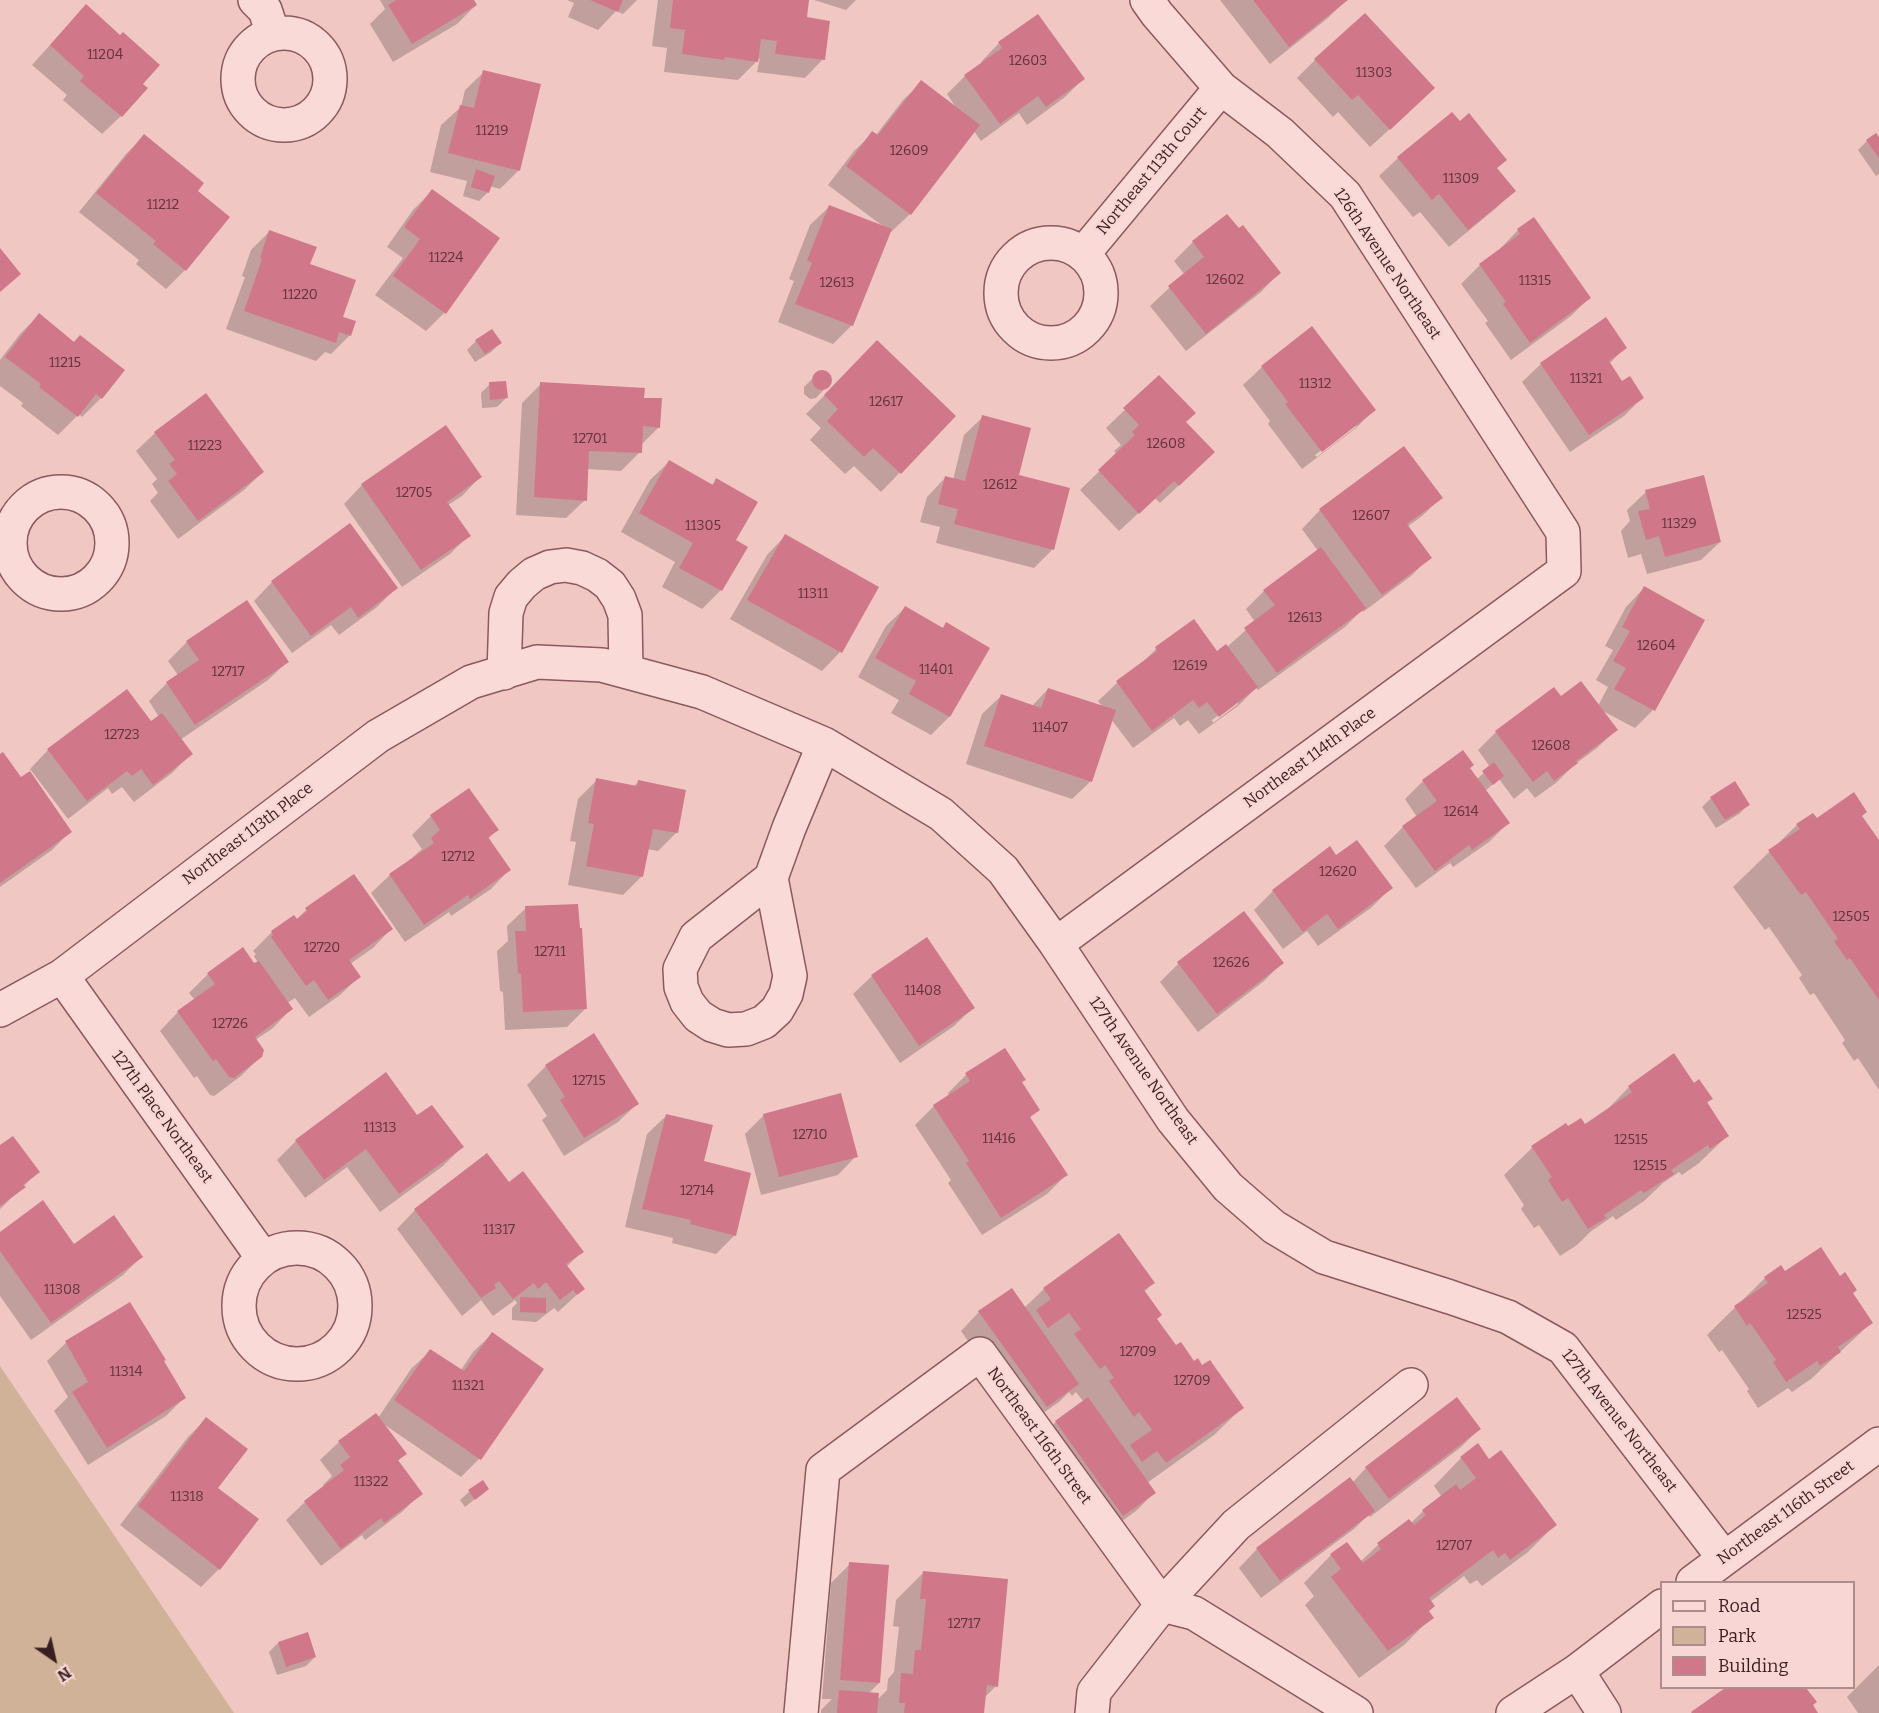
<!DOCTYPE html>
<html>
<head>
<meta charset="utf-8">
<style>
	body { margin:0 }
	#map { position:relative; width:1879px; height:1713px; overflow:hidden; background:#f0c7c3; font-family:Bitter,serif }
	canvas { display:block }
	.legend { position:absolute; left:1660px; top:1581px; width:195px; height:108px; box-sizing:border-box; background:#f7d6d3; border:2px solid #ac8c8c; margin:0; padding:8px 10px; list-style:none; font-size:18px; color:#3b1e22 }
	.legend li { display:flex; align-items:center; gap:12px; height:30px }
	.legend b { width:30px; border:2px solid #ac8c8c }
	.north { position:absolute; left:24px; top:1629px; width:60px; height:60px; -webkit-text-stroke:4px #f7d6d3; paint-order:stroke; rotate:146deg; font-size:16px; font-weight:700; line-height:24px; text-align:center; color:#3b1e22 }
	.north::after { content:''; display:block; margin:auto; width:21px; height:27px; background:#3b1e22; clip-path:polygon(50% 0,100% 100%,50% 72%,0 100%) }
</style>
</head>
<body>
<div id="map">
<canvas width="1879" height="1713"></canvas>
<ul class="legend">
<li><b style="height:8px;background:#fadad7"></b>Road</li>
<li><b style="height:16px;background:#cfb297"></b>Park</li>
<li><b style="height:16px;background:#d0788a"></b>Building</li>
</ul>
<div class="north">N</div>
</div>
<script>
const c = document.querySelector('canvas').getContext('2d');
c.lineJoin = 'round';
function fill(path, color) { c.fillStyle = color; c.fill(path, 'evenodd'); }
const shape = rows => new Path2D(rows.map(r => 'M' + r).join(''));
function strokePath(path, color, width, dash) { c.strokeStyle = color; c.lineWidth = width; c.lineCap = dash ? 'butt' : 'round'; c.setLineDash(dash || []); c.stroke(path); }
function drawText(font, color, halo, rows, align = 'center') {
  c.font = font + ' Bitter,serif'; c.lineWidth = 5; c.setLineDash([]); c.textBaseline = 'middle'; c.strokeStyle = halo; c.fillStyle = color; for (const [text, x, y, turn = 0] of rows) {
    c.save(); c.translate(x, y); c.rotate((+turn || 0) * Math.PI / 180); c.textAlign = isNaN(turn) ? turn : align; if (halo) c.strokeText(text, 0, 0); c.fillText(text, 0, 0); c.restore();
  }
}
const green = shape([
	[0,1366,234,1713,0,1713]
]);
const shadow = shape([
	[380,0,473,0,476,5,457,24,393,62,370,24,385,9],
	[567,0,637,0,623,14,616,11,598,30,568,17,574,3],
	[658,0,808,0,805,19,823,59,805,78,757,72,760,58,738,80,664,72,667,48,652,46],
	[814,0,856,0,846,10],
	[1220,0,1346,0,1328,18,1270,64],
	[68,25,140,84,121,116,102,134,63,100,67,95,32,65],
	[999,43,1083,79,1065,97,1027,125,1019,113,981,141,974,131,910,214,891,232,889,231,852,325,833,344,778,322,794,281,789,279,810,225,829,207,884,227,828,185,854,151,873,133,876,135,903,100,922,82,955,106,947,94,965,76,982,64,981,62],
	[1315,60,1414,107,1370,147,1338,112,1333,117,1297,78],
	[484,72,519,170,500,189,490,186,488,192,479,201,463,196,467,181,430,172,441,125,461,107,465,90],
	[144,136,196,192,227,217,185,270,166,289,136,264,139,260,79,212,126,154],
	[1879,140,1879,174,1876,176,1858,150,1867,141],
	[1398,158,1496,169,1514,191,1495,209,1449,247,1420,212,1413,217,1379,176],
	[432,191,498,238,444,313,426,331,375,295,403,258,387,247,413,210],
	[1227,216,1279,273,1261,292,1186,351,1150,306,1169,288,1185,275,1174,261,1193,242],
	[1518,230,1589,298,1571,316,1511,360,1485,323,1488,321,1461,284,1480,265,1501,250,1500,249],
	[269,232,308,265,341,318,350,335,331,354,325,352,316,361,226,329,245,277,242,276,251,250],
	[39,315,74,343,123,370,101,398,82,417,79,414,58,435,21,406,23,403,0,386,0,360,20,334],
	[492,331,500,343,491,352,475,362,467,350,476,341],
	[877,342,954,416,881,492,854,466,845,474,810,440,821,428,806,414],
	[1625,348,1609,364,1622,383,1642,398,1624,416,1570,452,1522,382,1541,364],
	[1262,367,1374,410,1356,428,1302,469,1268,424,1270,421,1243,385],
	[1356,423,1356,427,1317,457,1315,455],
	[819,372,825,372,831,376,831,382,816,398,810,399,804,394,804,387],
	[1159,377,1184,422,1194,471,1160,503,1155,498,1119,531,1080,490,1117,454,1114,451,1121,445,1106,428],
	[490,384,506,398,497,407,482,408,481,393],
	[541,384,643,399,659,427,641,445,640,452,621,471,587,469,585,500,566,518,516,515,522,403],
	[983,417,1017,476,1053,549,1034,568,936,543,940,527,920,522,927,497,945,478,953,480,964,435],
	[155,433,263,472,244,490,178,539,150,501,158,493,152,484,157,479,136,451],
	[669,462,711,486,716,480,734,540,746,547,721,590,702,609,662,587,675,562,621,532,650,480],
	[480,477,462,496,448,505,469,535,450,554,402,587,344,504,362,485],
	[1646,492,1720,542,1701,560,1647,574,1641,554,1628,558,1621,531,1630,521,1627,510],
	[1441,498,1422,516,1407,527,1430,557,1411,576,1363,612,1362,610,1345,627,1258,690,1256,688,1238,706,1199,734,1188,720,1180,726,1174,718,1133,748,1111,719,1091,781,1072,799,966,764,982,714,1001,696,1032,706,1048,689,1103,707,1098,701,1117,683,1138,667,1156,649,1217,653,1227,647,1255,622,1246,609,1264,591,1318,551,1302,529,1320,510],
	[1238,701,1238,704,1213,723,1212,720],
	[785,536,877,588,840,652,822,671,730,619,767,555],
	[272,582,396,588,377,607,339,635,331,625,292,653,254,601],
	[1644,588,1653,710,1635,728,1601,710,1616,730,1597,748,1574,765,1557,782,1535,798,1527,788,1514,799,1499,779,1485,791,1508,823,1489,842,1453,867,1450,863,1416,888,1384,846,1403,827,1417,817,1405,799,1423,781,1468,769,1476,780,1490,767,1478,750,1496,732,1561,698,1598,706,1608,687,1596,680,1613,650,1605,646,1626,607],
	[905,608,942,629,946,624,949,717,931,735,891,713,899,700,858,677,886,626],
	[187,642,287,662,268,680,180,740,191,754,172,773,134,802,122,787,112,794,108,788,68,819,30,769,48,750,151,723,159,717,149,701,167,683,178,675,168,661],
	[0,756,70,832,52,850,0,887],
	[597,780,633,787,638,782,677,832,658,851,647,849,642,876,623,895,568,885,576,842,570,841,578,799],
	[469,790,497,830,488,839,509,870,491,889,451,916,449,912,405,942,371,893,390,875,414,859,413,857,422,849,412,835,431,816],
	[1711,798,1748,805,1739,814,1716,828,1702,807],
	[1861,816,1879,843,1879,1090,1858,1058,1854,1061,1842,1043,1845,1040,1814,993,1810,995,1799,978,1802,975,1769,927,1765,930,1733,887,1797,825,1817,820],
	[1329,849,1336,857,1391,888,1372,907,1318,946,1307,931,1283,949,1254,910,1273,891],
	[526,908,586,1008,567,1027,505,1030,503,992,500,991,497,951,508,941,507,926],
	[306,910,391,929,373,948,350,964,359,977,340,995,309,1017,295,998,287,1003,291,1009,273,1028,255,1040,261,1056,241,1076,214,1096,210,1095,197,1076,194,1078,160,1031,178,1012,195,1000,189,993,208,974,242,949,254,966,258,963,254,956,256,954,253,951,272,932,296,920],
	[1243,913,1282,963,1264,981,1198,1032,1160,982,1178,964],
	[872,976,973,1008,954,1026,900,1063,853,994],
	[546,1066,637,1104,618,1122,564,1156,542,1120,547,1116,527,1085],
	[386,1075,417,1117,462,1147,443,1166,380,1212,347,1167,305,1198,277,1160,296,1141],
	[966,1075,1021,1083,1038,1110,1029,1118,1066,1175,1047,1194,982,1235,948,1183,951,1180,915,1125,934,1106,949,1096,948,1093],
	[1694,1085,1711,1099,1706,1104,1727,1136,1699,1163,1682,1175,1679,1172,1663,1183,1644,1201,1616,1220,1613,1216,1590,1232,1577,1245,1560,1256,1539,1225,1534,1228,1521,1209,1524,1205,1504,1175,1532,1148,1566,1125,1568,1128,1585,1126,1603,1114,1629,1087],
	[764,1115,856,1156,838,1175,761,1195,745,1134],
	[666,1116,702,1162,735,1235,716,1254,672,1243,673,1238,625,1227,647,1134],
	[0,1147,38,1172,0,1209],
	[509,1184,582,1252,566,1267,583,1289,558,1312,554,1308,536,1322,512,1320,512,1308,517,1303,515,1300,493,1316,481,1300,462,1316,397,1229,415,1210],
	[0,1234,74,1246,141,1257,123,1275,31,1340,0,1296],
	[1784,1273,1852,1293,1871,1323,1811,1379,1792,1392,1788,1388,1758,1408,1747,1391,1749,1389,1722,1350,1719,1352,1707,1335,1765,1278],
	[1153,1283,1144,1292,1156,1319,1176,1347,1242,1408,1214,1435,1147,1483,1154,1493,1136,1511,1104,1534,1037,1440,1056,1422,1083,1401,1076,1392,1072,1396,1069,1392,1059,1402,1027,1424,961,1331,979,1312,1024,1308,1044,1289],
	[130,1304,162,1362,185,1397,166,1416,88,1465,54,1411,68,1397,47,1361,66,1343],
	[492,1334,479,1459,461,1477,382,1423,405,1454,397,1462,421,1493,402,1512,365,1540,362,1535,321,1566,286,1520,305,1502,324,1487,323,1485,332,1476,320,1460,339,1442,378,1418,411,1369,430,1351,461,1370,473,1352],
	[1457,1399,1479,1429,1461,1447,1370,1517,1368,1515,1354,1529,1261,1598,1239,1568,1257,1549,1352,1483,1366,1468],
	[206,1419,216,1488,219,1569,201,1587,120,1525,188,1437],
	[1461,1458,1489,1461,1555,1525,1528,1552,1482,1586,1477,1580,1470,1584,1464,1576,1430,1602,1427,1611,1432,1617,1404,1645,1359,1678,1305,1605,1314,1596,1304,1583,1331,1555,1360,1562,1378,1545,1409,1521,1411,1523,1423,1511,1442,1497,1434,1486],
	[487,1489,465,1507,460,1500,469,1492],
	[850,1564,879,1683,868,1694,877,1700,887,1690,888,1679,894,1672,899,1627,893,1626,896,1600,924,1572,996,1686,984,1698,983,1713,821,1713,821,1710,832,1699,822,1699,831,1583],
	[307,1634,315,1657,306,1666,277,1675,269,1652,278,1643],
	[1879,1665,1879,1713,1858,1713,1847,1697],
	[1728,1688,1804,1688,1815,1702,1811,1706,1816,1713,1691,1713]
]);
const building = shape([
	[396,0,474,0,477,5,412,44,388,5],
	[590,0,623,0,618,12],
	[673,0,809,0,807,17,830,21,825,60,775,54,777,41,761,39,758,62,725,57,724,60,682,54,685,30,670,28],
	[1253,0,1348,0,1289,47],
	[86,4,120,35,123,32,160,65,143,84,148,88,122,117,80,81,84,76,50,45],
	[1365,13,1435,88,1390,130,1358,95,1352,100,1314,59],
	[1038,14,1085,79,1046,107,1038,96,1000,124,964,75,1002,48,998,42],
	[483,70,541,84,520,171,448,153,460,105,474,108],
	[921,80,980,125,911,215,846,166,872,131,878,135],
	[1452,112,1460,121,1469,113,1507,160,1497,168,1516,191,1468,230,1439,194,1432,200,1397,157],
	[1876,133,1879,137,1879,158,1866,140],
	[144,134,204,183,198,191,230,217,186,271,153,244,156,241,96,193],
	[476,169,495,176,489,193,471,187],
	[432,189,500,238,446,314,393,276,420,239,404,227],
	[829,205,892,229,853,326,795,304,812,263,807,260],
	[1227,214,1239,228,1243,225,1281,273,1206,334,1168,286,1204,257,1192,241],
	[1534,217,1591,298,1530,343,1503,304,1506,302,1479,264,1520,234,1517,229],
	[269,230,317,247,310,264,356,280,343,317,356,321,351,336,339,332,336,343,244,311,262,259,260,258],
	[0,248,21,274,0,292],
	[39,313,74,342,80,335,125,370,102,399,96,394,78,417,39,387,41,384,5,357],
	[1606,317,1627,348,1609,361,1622,381,1630,376,1644,398,1589,435,1540,363],
	[1312,326,1376,410,1322,452,1285,404,1288,402,1261,366],
	[492,329,502,343,485,354,475,340],
	[877,340,956,416,901,474,873,448,864,457,827,421,838,409,824,395],
	'812 380a10 10 0 1 1 20 0a10 10 0 1 1-20 0Z',
	[1159,375,1196,413,1186,422,1215,452,1179,486,1174,481,1139,514,1098,470,1135,435,1132,432,1139,425,1123,408],
	[506,381,508,398,490,400,489,382],
	[540,382,645,388,644,398,662,398,660,428,643,426,642,453,589,451,587,501,534,497],
	[206,393,264,472,198,521,168,481,177,474,169,464,175,460,154,432],
	[982,415,1031,428,1019,475,1070,488,1054,550,954,524,958,509,938,504,945,476,965,481],
	[446,425,482,477,447,502,471,536,421,570,361,484],
	[1404,446,1443,498,1407,524,1432,558,1382,595,1319,509],
	[669,460,713,485,716,478,758,502,736,540,748,547,722,591,679,568,693,543,639,513],
	[1704,475,1721,542,1665,557,1659,536,1646,540,1638,511,1650,509,1645,490],
	[350,523,398,588,358,618,351,607,311,636,271,581],
	[785,534,879,587,842,653,747,600],
	[1321,547,1366,608,1277,673,1244,628,1275,605,1263,590],
	[1644,586,1705,620,1655,711,1614,689,1626,668,1613,661,1630,631,1622,627],
	[247,600,289,662,195,725,166,682,199,660,186,641],
	[905,606,943,628,946,622,990,648,950,717,909,694,916,681,875,658],
	[1194,619,1217,651,1226,644,1258,687,1219,717,1207,702,1199,708,1193,700,1152,731,1116,681,1157,651,1155,647],
	[1581,681,1618,730,1576,761,1578,763,1554,781,1547,771,1533,782,1495,731,1554,687,1561,696],
	[1048,688,1116,710,1092,782,984,746,1001,694,1041,708],
	[127,689,151,721,162,713,193,754,153,785,141,769,132,776,127,771,87,801,47,749],
	[1463,750,1474,765,1470,768,1510,823,1472,850,1469,845,1435,871,1402,826,1437,801,1422,780],
	[3,752,21,777,30,771,72,832,0,883,0,754],
	[1494,762,1504,776,1493,785,1482,771],
	[596,778,637,786,638,780,686,790,678,833,653,829,643,877,586,866,594,824,588,823],
	[1735,781,1750,805,1725,820,1710,797],
	[469,788,499,830,488,837,511,870,470,899,468,895,424,925,389,874,434,843,431,838,440,830,430,815],
	[1854,792,1867,812,1862,816,1879,840,1879,1000,1850,958,1847,960,1834,941,1838,939,1806,892,1801,895,1768,850,1800,829,1796,824,1813,813,1817,818],
	[1357,840,1393,888,1338,929,1327,914,1303,932,1272,890,1330,846,1336,855],
	[354,874,393,929,349,960,361,977,328,1000,314,980,306,986,271,937,273,935,271,931,294,915,297,919,307,911,305,908],
	[578,904,580,928,582,928,587,1009,523,1012,521,974,518,973,515,931,526,931,525,906],
	[1244,911,1284,963,1217,1014,1177,962],
	[927,937,975,1008,919,1046,871,975],
	[243,947,254,963,259,961,293,1009,255,1037,264,1050,262,1057,234,1078,229,1077,216,1059,213,1061,177,1011,215,984,207,973],
	[594,1033,639,1104,584,1138,560,1100,565,1097,545,1065],
	[1005,1048,1026,1080,1022,1082,1040,1110,1030,1117,1068,1175,1001,1218,966,1163,969,1161,933,1105,970,1081,965,1073],
	[1674,1053,1694,1083,1699,1079,1713,1099,1707,1102,1729,1136,1710,1149,1708,1145,1671,1170,1674,1174,1644,1193,1641,1190,1604,1215,1606,1218,1588,1229,1568,1198,1562,1202,1548,1180,1552,1177,1531,1146,1566,1123,1568,1126,1581,1118,1585,1124,1632,1092,1628,1086],
	[386,1072,417,1115,432,1105,464,1147,399,1194,366,1149,324,1180,295,1140],
	[841,1093,858,1157,779,1177,763,1114],
	[666,1114,713,1125,704,1161,751,1173,736,1236,690,1224,691,1220,642,1209],
	[13,1136,40,1172,23,1185,26,1187,0,1206,0,1145],
	[487,1153,509,1182,523,1171,584,1252,566,1264,585,1289,577,1295,573,1290,560,1300,546,1282,538,1289,534,1283,513,1299,499,1281,494,1285,496,1288,481,1298,414,1209],
	[43,1200,74,1244,114,1215,143,1257,51,1323,0,1251,0,1232],
	[1119,1233,1155,1283,1144,1290,1162,1315,1157,1319,1176,1345,1181,1342,1194,1361,1198,1358,1202,1365,1210,1360,1244,1408,1166,1463,1157,1451,1142,1462,1130,1445,1152,1430,1139,1412,1134,1417,1109,1381,1114,1378,1105,1365,1100,1369,1074,1334,1081,1329,1069,1313,1048,1328,1036,1310,1051,1299,1043,1288],
	[1821,1247,1840,1276,1845,1272,1857,1290,1853,1293,1873,1323,1838,1347,1841,1352,1820,1366,1817,1361,1786,1382,1773,1362,1776,1360,1750,1323,1747,1326,1734,1306,1768,1283,1764,1277,1781,1265,1785,1271],
	[1012,1288,1079,1384,1047,1407,978,1311],
	[520,1297,546,1298,546,1313,520,1312],
	[130,1302,166,1360,164,1361,186,1398,107,1448,72,1392,88,1382,65,1341],
	[492,1332,544,1369,481,1460,394,1400,430,1349,464,1371],
	[1088,1397,1156,1493,1123,1516,1055,1421],
	[1457,1397,1481,1429,1389,1499,1365,1467],
	[376,1413,407,1454,398,1460,423,1494,384,1523,381,1518,341,1549,304,1501,344,1470,340,1465,350,1457,338,1441],
	[206,1417,248,1449,218,1488,259,1519,220,1570,138,1506],
	[1478,1443,1489,1459,1501,1450,1557,1525,1510,1560,1505,1553,1498,1558,1493,1550,1429,1598,1435,1606,1429,1611,1434,1618,1388,1651,1331,1577,1341,1569,1330,1554,1347,1542,1363,1563,1381,1549,1377,1543,1409,1519,1414,1525,1426,1515,1422,1510,1456,1484,1460,1490,1476,1478,1460,1457],
	[1350,1477,1375,1511,1280,1581,1256,1548],
	[483,1480,489,1489,475,1500,468,1490],
	[849,1562,889,1565,880,1683,840,1680],
	[923,1571,1008,1579,998,1687,987,1685,984,1713,904,1713,905,1703,899,1703,901,1673,913,1674,915,1650,921,1650,926,1599,920,1599],
	[308,1632,316,1657,286,1667,278,1642],
	[1725,1688,1806,1688,1817,1702,1813,1705,1818,1713,1692,1713,1691,1712],
	[839,1690,879,1693,877,1713,837,1713]
]);
const minor = shape([
	[255,0,265,10,273,34],
	'238 79a46 46 0 1 1 92 0a46 46 0 1 1-92 0Z',
	'1001 293a50 50 0 1 1 100 0a50 50 0 1 1-100 0Z',
	[1083,254,1221,88],
	'10 543a51 51 0 1 1 102 0a51 51 0 1 1-102 0Z',
	[504,673,506,613,511,597,522,584,534,574,550,567,566,565,582,568,597,575,610,585,619,599,625,615,626,671],
	[771,878,696,937,680,969,681,987,687,1002,698,1016,712,1025,728,1030,746,1029,764,1022,777,1010,786,994,790,976,771,878,789,828,824,744],
	[1056,944,1564,571,1563,532,1345,195,1280,133,1221,88,1157,14,1147,0],
	[62,976,263,1258],
	[0,1010,62,976,378,736,471,682,537,662,602,665,702,692,824,744,941,814,1003,870,1056,944,1173,1120,1228,1187,1274,1227,1324,1257,1450,1297,1508,1317,1563,1348,1724,1558],
	'239 1306a58 58 0 1 1 116 0a58 58 0 1 1-116 0Z',
	[1693,1582,1879,1444],
	[1577,1671,1604,1713],
	[801,1713,823,1470,980,1354,1162,1605,1194,1613,1356,1713],
	[1092,1713,1094,1692,1162,1605,1236,1525,1411,1385],
	[1513,1713,1577,1671,1662,1606]
]);
const numberNames = [
	["11204",105,55],
	["12603",1028,61],
	["11303",1374,73],
	["11219",492,131],
	["12609",909,151],
	["11309",1461,179],
	["11212",163,205],
	["11224",446,258],
	["12602",1225,280],
	["11315",1535,281],
	["12613",837,283],
	["11220",300,295],
	["11215",65,363],
	["11321",1586,379],
	["11312",1315,384],
	["12617",886,402],
	["12701",590,439],
	["12608",1166,444],
	["11223",205,446],
	["12612",1000,485],
	["12705",414,493],
	["12607",1371,516],
	["11329",1679,524],
	["11305",703,526],
	["11311",813,594],
	["12613",1305,618],
	["12604",1656,646],
	["12619",1190,666],
	["11401",936,670],
	["12717",228,672],
	["11407",1050,728],
	["12723",122,735],
	["12608",1551,746],
	["12614",1461,812],
	["12712",458,857],
	["12620",1338,872],
	["12505",1851,917],
	["12720",322,948],
	["12711",550,952],
	["12626",1231,963],
	["11408",923,991],
	["12726",230,1024],
	["12715",589,1081],
	["11313",380,1128],
	["12710",810,1135],
	["11416",999,1139],
	["12515",1631,1140],
	["12515",1650,1166],
	["12714",697,1191],
	["11317",499,1230],
	["11308",62,1290],
	["12525",1804,1315],
	["12709",1138,1352],
	["11314",126,1372],
	["12709",1192,1381],
	["11321",468,1386],
	["11322",371,1482],
	["11318",187,1497],
	["12707",1454,1546],
	["12717",964,1624]
];
const streetNames = [
	["Northeast 113th Court",1152,171,-50],
	["126th Avenue Northeast",1387,264,56],
	["Northeast 114th Place",1310,758,-36],
	["Northeast 113th Place",248,834,-37],
	["127th Avenue Northeast",1143,1071,55],
	["127th Place Northeast",162,1117,54],
	["127th Avenue Northeast",1619,1421,52],
	["Northeast 116th Street",1039,1436,54],
	["Northeast 116th Street",1786,1513,-36]
];
fill(green, '#cfb297');
fill(shadow, '#0003');
fill(building, '#d0788a');
strokePath(minor, '#8b595e', 36);
strokePath(minor, '#fadad7', 33);
drawText('14px', '#60343c', null, numberNames);
drawText('16px', '#3b1e22', '#f7d6d3', streetNames);
</script>
</body>
</html>
